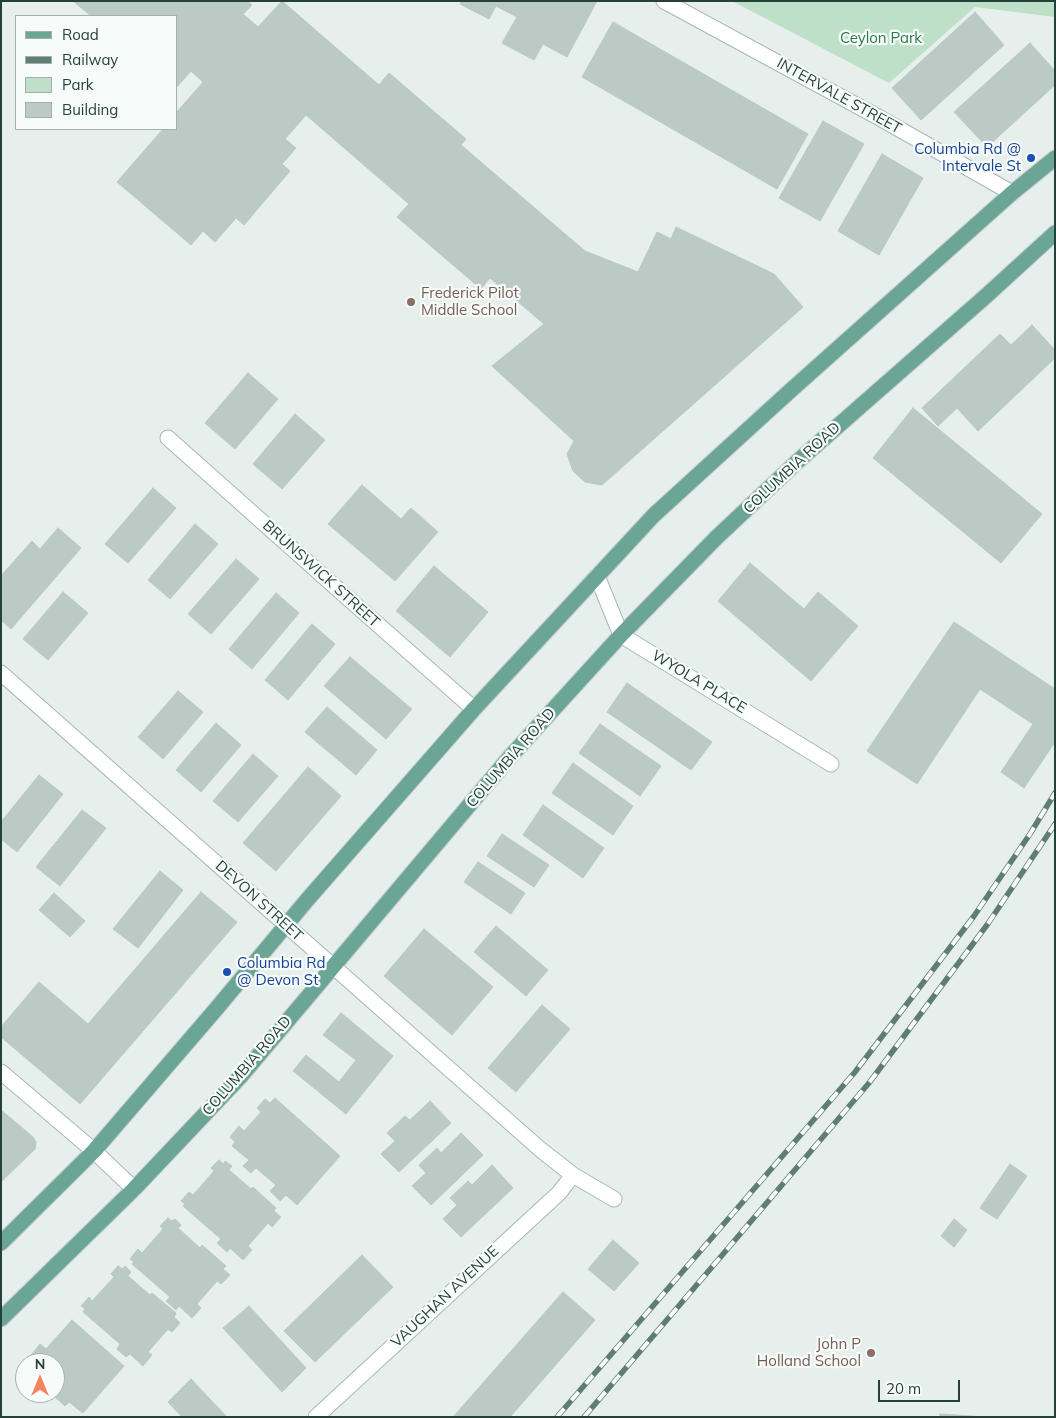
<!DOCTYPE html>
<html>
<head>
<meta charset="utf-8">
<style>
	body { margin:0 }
	#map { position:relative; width:1056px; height:1418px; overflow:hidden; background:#e6efeb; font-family:Mulish,sans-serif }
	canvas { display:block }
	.frame { position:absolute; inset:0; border:2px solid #24423a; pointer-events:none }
	.legend { position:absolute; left:15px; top:15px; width:162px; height:115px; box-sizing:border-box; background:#f7fbf9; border:1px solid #a3b1ad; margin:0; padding:6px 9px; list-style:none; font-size:15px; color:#24423a }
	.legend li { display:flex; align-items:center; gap:10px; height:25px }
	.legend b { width:25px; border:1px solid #a3b1ad }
	.north { position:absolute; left:15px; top:1353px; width:50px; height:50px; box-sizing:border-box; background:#f7fbf9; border:1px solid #a3b1ad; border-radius:50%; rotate:0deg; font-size:14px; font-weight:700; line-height:20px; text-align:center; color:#24423a }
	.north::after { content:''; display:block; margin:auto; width:18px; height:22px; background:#f4845f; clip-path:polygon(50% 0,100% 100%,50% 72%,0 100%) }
	.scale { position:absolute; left:878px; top:1380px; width:82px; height:22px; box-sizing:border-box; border:2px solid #24423a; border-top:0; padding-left:6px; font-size:15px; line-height:18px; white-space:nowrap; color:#24423a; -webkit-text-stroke:4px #f7fbf9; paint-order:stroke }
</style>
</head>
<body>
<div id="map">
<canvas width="1056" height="1418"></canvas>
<div class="frame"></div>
<ul class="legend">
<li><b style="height:6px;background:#6aa596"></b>Road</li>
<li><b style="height:6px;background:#5f7d75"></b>Railway</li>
<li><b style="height:14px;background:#bfe0c8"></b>Park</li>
<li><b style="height:14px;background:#bbcac4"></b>Building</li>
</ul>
<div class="north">N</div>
<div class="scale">20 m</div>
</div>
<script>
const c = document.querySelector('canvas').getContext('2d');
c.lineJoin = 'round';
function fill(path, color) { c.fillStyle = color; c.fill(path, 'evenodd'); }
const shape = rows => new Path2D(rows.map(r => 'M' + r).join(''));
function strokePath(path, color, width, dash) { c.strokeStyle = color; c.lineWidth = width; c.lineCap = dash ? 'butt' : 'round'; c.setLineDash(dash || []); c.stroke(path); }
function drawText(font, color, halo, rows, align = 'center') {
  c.font = font + ' Mulish,sans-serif'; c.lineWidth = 4.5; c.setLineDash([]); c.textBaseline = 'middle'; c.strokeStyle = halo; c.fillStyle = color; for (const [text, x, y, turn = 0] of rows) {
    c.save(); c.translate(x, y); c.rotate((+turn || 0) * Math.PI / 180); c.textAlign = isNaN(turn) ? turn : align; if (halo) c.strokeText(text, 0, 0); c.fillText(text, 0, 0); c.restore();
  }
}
const green = shape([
	[732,1,1055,1,1055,17,975,7,889,83]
]);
const building = shape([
	[73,1,247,1,252,5,243,14,258,27,282,1,379,85,389,73,466,139,461,145,585,251,638,272,657,232,671,239,676,227,774,274,803,307,602,485,585,482,573,471,567,454,574,441,492,366,544,324,490,278,481,289,397,217,409,204,306,115,285,139,296,148,282,164,290,171,244,225,236,218,215,242,203,231,191,245,117,182,163,129,176,129,176,113,203,82,191,71,176,88,176,16,91,16,73,1],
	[462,1,597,1,567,57,543,44,534,60,502,43,517,17,496,6,489,19,460,4,462,1],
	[975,12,1004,45,921,120,892,88,975,12],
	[613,22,808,134,777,189,582,77,613,22],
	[1030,43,1055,71,1055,85,987,147,954,112,1030,43],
	[823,121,864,144,820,221,779,198,823,121],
	[882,154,923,178,879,255,838,231,882,154],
	[1032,325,1055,350,1055,358,978,431,957,408,938,426,922,408,1000,334,1011,345,1032,325],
	[248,373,278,399,235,449,205,423,248,373],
	[913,408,1042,514,1001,563,873,458,913,408],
	[295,414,325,440,282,489,253,464,295,414],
	[362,485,401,519,411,508,438,532,395,581,328,524,362,485],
	[153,488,176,508,128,563,105,544,153,488],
	[195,524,218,544,170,599,148,580,195,524],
	[58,528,81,548,11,629,1,620,1,576,32,541,40,549,58,528],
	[236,559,259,579,211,634,188,614,236,559],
	[750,563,804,609,818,592,858,626,811,681,718,601,750,563],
	[434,566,488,612,450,657,396,611,434,566],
	[63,592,88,613,48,660,23,639,63,592],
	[276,593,299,613,252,669,229,649,276,593],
	[954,622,1055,689,1055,742,1024,788,1001,772,1033,724,980,689,917,784,867,751,954,622],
	[312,624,335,644,288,700,265,680,312,624],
	[350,657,412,709,386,739,324,686,350,657],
	[627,683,712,742,691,770,607,712,627,683],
	[178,691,203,712,163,759,138,737,178,691],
	[327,707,377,750,356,775,305,732,327,707],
	[216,723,241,745,201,792,176,770,216,723],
	[600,724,661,766,640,796,579,753,600,724],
	[253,754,278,776,238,822,213,801,253,754],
	[573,763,633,806,613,835,552,793,573,763],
	[308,767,341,796,276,871,243,843,308,767],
	[39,775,63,794,17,852,1,839,1,822,39,775],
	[543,805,604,848,583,878,523,835,543,805],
	[82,810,106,828,60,886,36,867,82,810],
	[502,834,549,865,534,887,487,856,502,834],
	[478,862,525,893,511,914,464,882,478,862],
	[160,871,183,890,138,948,113,929,160,871],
	[201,892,237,922,80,1104,1,1037,1,1027,39,982,88,1024,201,892],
	[54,893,85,921,70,937,39,910,54,893],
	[496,926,548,970,526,996,474,952,496,926],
	[424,929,493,987,452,1035,384,976,424,929],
	[542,1005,570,1029,516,1092,488,1068,542,1005],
	[341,1013,393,1056,346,1114,293,1071,306,1055,339,1082,356,1060,323,1035,341,1013],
	[275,1098,340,1156,297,1205,286,1195,280,1201,270,1191,276,1185,256,1168,251,1173,243,1166,249,1160,232,1146,235,1142,230,1137,239,1126,244,1131,261,1112,257,1108,265,1099,270,1103,275,1098],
	[430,1101,451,1123,399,1172,381,1154,395,1141,387,1133,405,1116,410,1120,430,1101],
	[1,1110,33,1137,36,1142,35,1149,1,1182,1,1110],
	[461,1133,483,1155,431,1205,412,1186,426,1173,419,1165,437,1148,441,1153,461,1133],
	[219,1160,223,1164,225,1161,232,1166,229,1170,251,1189,253,1187,276,1208,274,1211,281,1217,272,1227,268,1223,248,1246,252,1250,243,1260,230,1248,227,1252,217,1243,221,1239,183,1206,185,1204,181,1201,189,1192,193,1195,214,1171,211,1168,219,1160],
	[1010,1164,1027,1176,997,1219,980,1208,1010,1164],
	[492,1165,513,1188,461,1237,443,1219,457,1205,450,1198,468,1181,472,1185,492,1165],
	[168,1218,172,1221,175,1219,181,1225,178,1228,200,1248,202,1245,226,1266,223,1269,230,1275,221,1284,217,1281,197,1304,201,1308,192,1318,179,1306,176,1310,166,1301,170,1297,132,1264,134,1262,130,1259,138,1249,142,1253,163,1229,160,1226,168,1218],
	[954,1219,967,1230,954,1247,941,1236,954,1219],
	[613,1240,639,1263,614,1291,588,1269,613,1240],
	[362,1255,393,1287,315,1362,284,1331,362,1255],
	[118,1266,123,1269,125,1266,131,1272,128,1276,150,1295,152,1293,176,1313,174,1317,180,1323,172,1332,168,1329,148,1352,152,1355,143,1366,130,1354,126,1357,117,1349,120,1344,83,1312,85,1309,81,1306,89,1297,92,1301,114,1277,111,1274,118,1266],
	[563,1292,595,1320,510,1417,453,1417,563,1292],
	[249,1306,306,1368,282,1392,223,1328,249,1306],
	[72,1320,124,1366,83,1413,69,1402,65,1406,55,1397,59,1392,55,1389,55,1363,33,1363,28,1359,40,1344,46,1349,72,1320],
	[191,1379,227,1417,182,1417,168,1402,191,1379],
	[940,1414,985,1417,940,1417,940,1414]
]);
const street = shape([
	[664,1,878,117,1012,193],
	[168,438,350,600,474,709],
	[597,576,621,635,831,764],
	[1,673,541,1150,573,1175,614,1199],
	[1,1072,94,1151,134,1189],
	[316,1417,559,1193,573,1175]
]);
const primary = shape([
	[1,1243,94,1151,217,1008,307,900,474,709,654,515,790,391,1012,193,1055,158],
	[1,1319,134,1189,241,1076,509,758,621,635,717,537,798,461,986,296,1055,233]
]);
const rail = shape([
	[557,1417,855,1072,974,916,1030,834,1055,793],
	[584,1417,869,1083,987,925,1055,824]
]);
const markers = [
	[1031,158,5,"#1a4fb4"],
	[411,302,5,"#8d6e63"],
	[227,972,5,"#1a4fb4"],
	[871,1353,5,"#8d6e63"]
];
const parkNames = [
	["Ceylon Park",881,38]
];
const streetNames = [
	["INTERVALE STREET",839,96,29],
	["COLUMBIA ROAD",792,468,-43],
	["BRUNSWICK STREET",321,574,42],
	["WYOLA PLACE",699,682,31],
	["COLUMBIA ROAD",511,758,-49],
	["DEVON STREET",259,901,42],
	["COLUMBIA ROAD",247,1066,-49],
	["VAUGHAN AVENUE",445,1297,-43]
];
const transitNames = [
	["Columbia Rd @",1021,149],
	["Intervale St",1021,166],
	["Columbia Rd",237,963,"left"],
	["@ Devon St",237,980,"left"]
];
const educationNames = [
	["Frederick Pilot",421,293],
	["Middle School",421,310],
	["John P",861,1344,"right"],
	["Holland School",861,1361,"right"]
];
fill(green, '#bfe0c8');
fill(building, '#bbcac4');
strokePath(building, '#b8c9c2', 1);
strokePath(street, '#a8b8b2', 17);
strokePath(primary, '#c2cac8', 17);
strokePath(street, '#fff', 15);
strokePath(primary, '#6aa596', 15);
strokePath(rail, '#5f7d75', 5.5);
strokePath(rail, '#f7fbf9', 4, [11]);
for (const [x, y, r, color] of markers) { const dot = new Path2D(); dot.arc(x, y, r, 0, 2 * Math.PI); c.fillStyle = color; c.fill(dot); strokePath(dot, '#f7fbf9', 2); }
drawText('15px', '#2d7a4b', '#f7fbf9', parkNames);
drawText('15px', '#24423a', '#f7fbf9', streetNames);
drawText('15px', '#164399', '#f7fbf9', transitNames, 'right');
drawText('15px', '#785e54', '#f7fbf9', educationNames, 'left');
</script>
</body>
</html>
